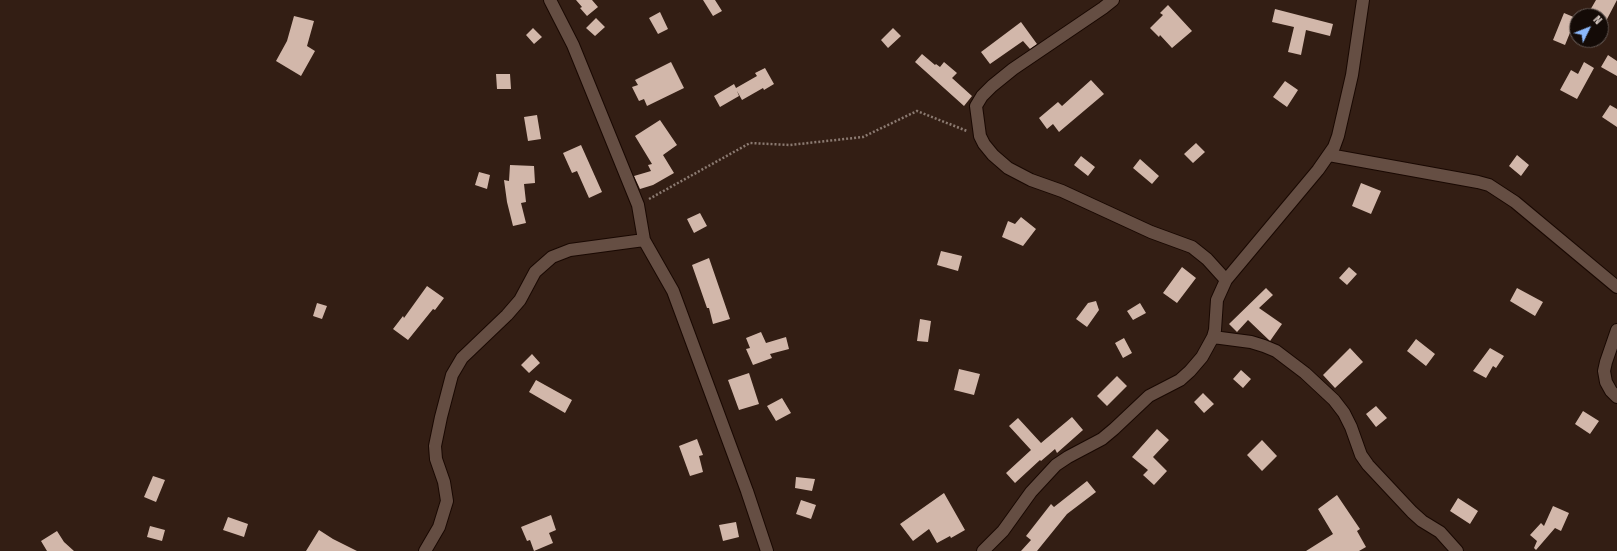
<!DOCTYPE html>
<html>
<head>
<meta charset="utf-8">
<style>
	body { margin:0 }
	#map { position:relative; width:1617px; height:551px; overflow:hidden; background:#331e14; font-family:"Fira Sans Condensed",sans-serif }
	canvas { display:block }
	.north { position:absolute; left:1569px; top:8px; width:40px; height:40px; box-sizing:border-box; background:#140b07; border:1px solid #645954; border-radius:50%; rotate:47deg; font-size:11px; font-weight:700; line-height:16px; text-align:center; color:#ddcfc8 }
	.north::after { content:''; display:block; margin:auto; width:14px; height:18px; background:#8cb9fc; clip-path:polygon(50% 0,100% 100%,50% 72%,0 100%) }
</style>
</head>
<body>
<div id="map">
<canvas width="1617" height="551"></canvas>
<div class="north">N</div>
</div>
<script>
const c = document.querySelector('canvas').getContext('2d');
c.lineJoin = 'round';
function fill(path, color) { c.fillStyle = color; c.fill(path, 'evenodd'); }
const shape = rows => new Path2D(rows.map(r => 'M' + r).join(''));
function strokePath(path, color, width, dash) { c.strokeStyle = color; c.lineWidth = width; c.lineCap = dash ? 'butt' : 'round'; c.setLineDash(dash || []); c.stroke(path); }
const building = shape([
	[576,0,592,0,598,7,587,16,580,8,582,7],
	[703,0,715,0,722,11,713,16],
	[1596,0,1617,0,1606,21,1601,18,1601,16,1598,16,1589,12],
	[1168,5,1192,31,1172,48,1160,35,1159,37,1150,28,1163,15,1160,13],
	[1275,9,1333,24,1330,36,1306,30,1301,55,1288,52,1294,27,1272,22],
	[660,12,668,29,658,34,649,18],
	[1564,13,1576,18,1565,45,1553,40],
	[294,16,314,21,307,46,315,51,301,76,276,61,287,41],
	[596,18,605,27,595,36,586,28],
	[1021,22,1037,44,1030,49,1023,41,990,64,981,52],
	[533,28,542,37,534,44,526,35],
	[893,28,901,36,888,48,881,40],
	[922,54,935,65,936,64,940,67,944,62,957,73,952,78,972,96,964,106,915,62],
	[1608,55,1617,61,1617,76,1601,67],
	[671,62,684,88,647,106,644,99,639,101,632,87,638,85,635,80],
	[1584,62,1594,68,1577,99,1560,90,1571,70,1578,74],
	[765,68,774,84,764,90,763,88,742,100,737,91,739,96,720,107,714,96,734,84,736,88,757,76,755,73],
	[496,74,510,74,511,89,497,89],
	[1091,80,1104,94,1059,132,1053,124,1047,129,1039,118,1058,102,1062,106],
	[1285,81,1298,90,1287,107,1273,97],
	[1610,105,1617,109,1617,127,1602,117],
	[537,115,541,139,528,141,524,117],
	[660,120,677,145,663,155,674,173,653,185,640,189,634,176,651,171,648,165,652,164,635,136],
	[1196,143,1205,152,1193,163,1184,154],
	[581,145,602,192,589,198,577,171,572,173,563,153],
	[1517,155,1529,165,1521,176,1509,166],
	[1081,156,1095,167,1088,176,1074,165],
	[1140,159,1159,176,1152,184,1133,168],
	[510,165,534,166,535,183,524,184,526,202,521,203,526,223,513,226,507,202,504,180,509,181],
	[479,172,490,175,487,189,475,185],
	[1361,183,1381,191,1371,214,1352,206],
	[700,213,707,226,694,233,687,219],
	[1021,217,1036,229,1023,246,1002,237,1008,221,1015,224],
	[941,251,962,256,958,271,937,265],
	[709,258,730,319,713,324,709,308,707,308,692,265],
	[1182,267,1196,278,1177,303,1163,293],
	[1349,267,1357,274,1347,285,1339,278],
	[427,286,444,298,435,310,433,309,408,340,393,329,403,316,404,318],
	[1266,288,1273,295,1259,308,1282,324,1270,341,1248,320,1237,332,1229,324],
	[1517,288,1543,302,1535,316,1510,301],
	[1096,301,1099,310,1087,327,1076,319,1088,303],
	[317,303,327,306,322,319,313,316],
	[1140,303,1146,313,1133,320,1127,311],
	[920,319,931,321,928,342,917,341],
	[761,332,766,343,786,337,789,349,770,354,772,358,753,365,746,349,750,348,746,338],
	[1124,338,1132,353,1123,358,1115,343],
	[1416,339,1435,354,1426,366,1407,351],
	[1350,348,1363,362,1335,388,1323,375],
	[1490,348,1504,356,1496,368,1493,366,1486,378,1473,371],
	[532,354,540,363,529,373,521,365],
	[959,369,980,374,974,395,954,390],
	[1241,370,1251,379,1243,388,1233,379],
	[749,373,759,404,739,410,728,380],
	[1117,376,1127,386,1107,406,1097,396],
	[536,380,572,400,565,413,529,392],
	[1203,393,1214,404,1204,413,1194,402],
	[782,398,791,413,776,421,767,406],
	[1376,406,1387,418,1376,427,1366,414],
	[1583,411,1599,421,1590,434,1575,424],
	[1072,417,1083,430,1057,453,1055,449,1041,461,1040,460,1015,483,1006,473,1031,450,1009,426,1018,418,1041,443],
	[1157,429,1169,440,1153,457,1167,471,1154,485,1143,475,1148,470,1132,457],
	[697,439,703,455,699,456,703,472,690,476,679,446],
	[1262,440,1277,456,1262,471,1247,455],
	[153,476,165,480,156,502,144,497],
	[796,477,815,479,812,491,795,488],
	[1087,481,1096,492,1067,514,1037,551,1021,551,1031,540,1026,536,1051,504,1054,507],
	[944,493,965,530,951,538,950,536,937,543,929,529,913,541,900,524],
	[1337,495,1360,529,1357,531,1366,547,1359,551,1306,551,1333,534,1318,509],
	[1458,498,1478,511,1470,524,1450,511],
	[801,500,816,505,811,519,796,514],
	[1553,506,1569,513,1561,531,1555,528,1536,550,1534,548,1537,541,1530,535,1541,523,1544,526],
	[551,515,556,530,549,533,553,543,534,551,530,540,527,541,521,527],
	[228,517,248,524,244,537,223,530],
	[736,522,739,537,723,541,719,525],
	[150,526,165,530,162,541,147,537],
	[319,530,333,539,357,551,306,551],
	[57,531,64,542,74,551,47,551,41,541]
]);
const path = shape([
	[649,199,750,143,790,145,863,137,917,111,967,131]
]);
const minor = shape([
	[550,0,573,45,638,205,644,240,673,291,747,491,767,551],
	[1113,0,1103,8,1013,69,992,86,982,96,976,106,980,136,984,144,993,155,1008,168,1031,180,1062,191,1151,232,1192,247,1207,259,1226,280],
	[1329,155,1478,182,1489,185,1515,202,1617,287],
	[1617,330,1606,362,1604,371,1606,382,1611,391,1617,397],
	[1213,337,1251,342,1264,346,1276,351,1305,373,1334,400,1344,413,1351,427,1361,455,1368,465,1412,512,1422,521,1440,532,1457,551],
	[425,551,439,527,447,501,444,482,436,459,435,446,441,417,452,375,462,358,507,315,520,300,535,272,552,257,570,250,644,240],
	[983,551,1003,531,1031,492,1056,465,1068,457,1102,439,1114,429,1149,396,1180,380,1190,371,1202,357,1213,337,1215,330,1217,300,1226,280,1318,170,1334,147,1338,136,1352,75,1363,0]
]);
fill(building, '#d2b7aa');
strokePath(minor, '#190802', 14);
strokePath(path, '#8b7a71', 2.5, [2, 2]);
strokePath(minor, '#654e43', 12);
</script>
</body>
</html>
